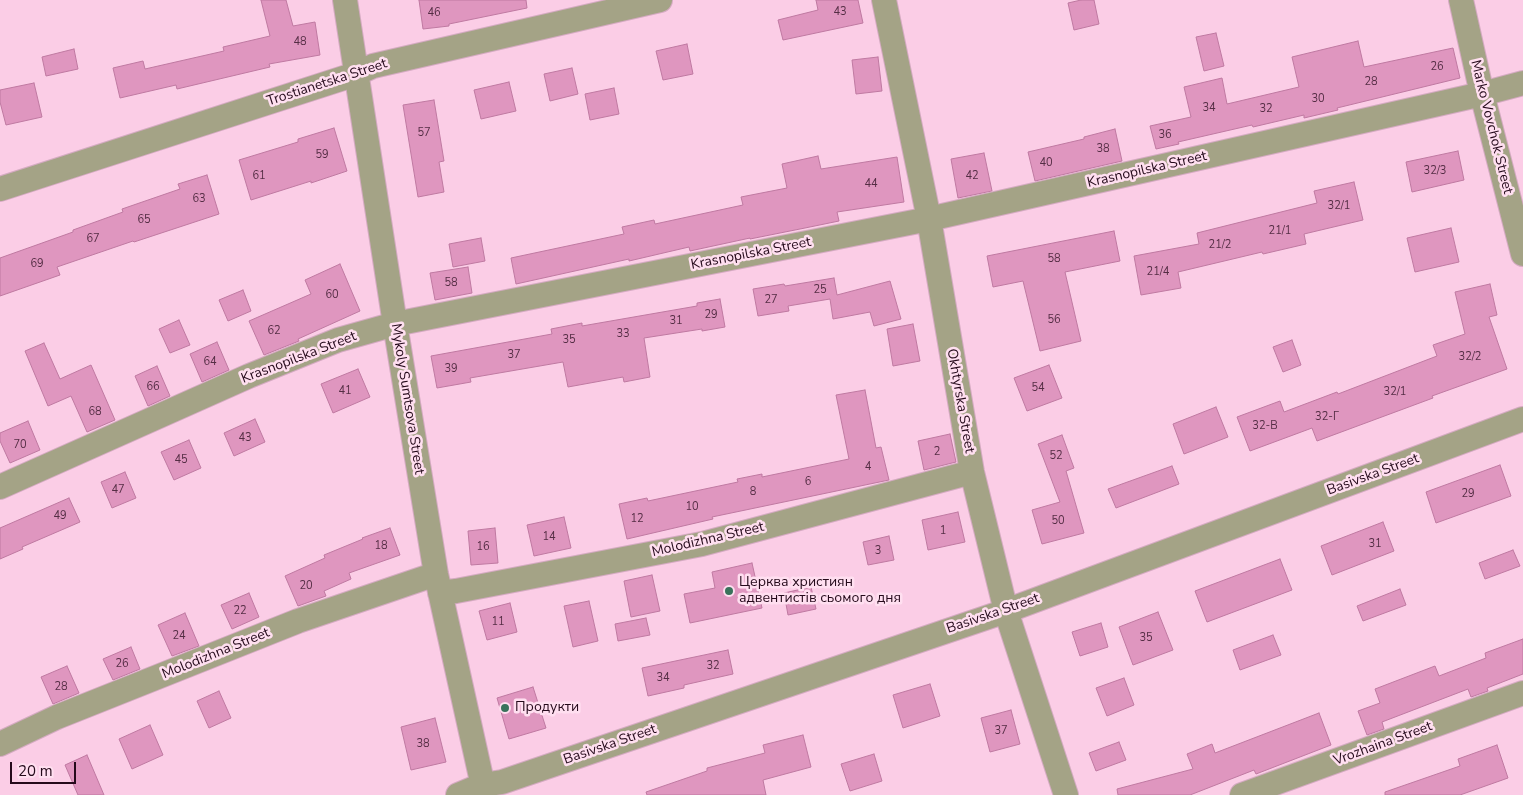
<!DOCTYPE html>
<html>
<head>
<meta charset="utf-8">
<style>
	body { margin:0 }
	#map { position:relative; width:1523px; height:795px; overflow:hidden; background:#fbcde6; font-family:"Nunito Sans",sans-serif }
	canvas { display:block }
	.scale { position:absolute; left:10px; top:762px; width:66px; height:22px; box-sizing:border-box; border:2px solid #250a1b; border-top:0; padding-left:6px; font-size:15px; line-height:18px; white-space:nowrap; color:#250a1b; -webkit-text-stroke:4px #ffdff0; paint-order:stroke }
</style>
</head>
<body>
<div id="map">
<canvas width="1523" height="795"></canvas>
<div class="scale">20 m</div>
</div>
<script>
const c = document.querySelector('canvas').getContext('2d');
c.lineJoin = 'round';
function fill(path, color) { c.fillStyle = color; c.fill(path, 'evenodd'); }
const shape = rows => new Path2D(rows.map(r => 'M' + r).join(''));
function strokePath(path, color, width, dash) { c.strokeStyle = color; c.lineWidth = width; c.lineCap = dash ? 'butt' : 'round'; c.setLineDash(dash || []); c.stroke(path); }
function drawText(font, color, halo, rows, align = 'center') {
  c.font = font + ' "Nunito Sans",sans-serif'; c.lineWidth = 5; c.setLineDash([]); c.textBaseline = 'middle'; c.strokeStyle = halo; c.fillStyle = color; for (const [text, x, y, turn = 0] of rows) {
    c.save(); c.translate(x, y); c.rotate((+turn || 0) * Math.PI / 180); c.textAlign = isNaN(turn) ? turn : align; if (halo) c.strokeText(text, 0, 0); c.fillText(text, 0, 0); c.restore();
  }
}
const building = shape([
	[261,0,286,0,293,26,315,22,320,55,269,64,270,67,177,89,176,85,120,98,113,68,143,61,145,69,224,51,223,47,270,36,261,0],
	[419,0,526,0,527,8,449,24,449,26,423,29,419,0],
	[816,0,858,0,863,23,783,40,778,20,818,10,816,0],
	[1081,0,1094,0,1099,24,1074,30,1068,3,1081,0],
	[1216,33,1224,66,1204,71,1196,37,1216,33],
	[1358,41,1364,67,1453,48,1460,78,1337,108,1338,110,1304,118,1304,115,1253,127,1252,125,1178,142,1179,144,1156,149,1150,126,1191,117,1184,87,1222,78,1227,104,1299,87,1292,57,1358,41],
	[687,44,693,74,663,80,656,51,687,44],
	[74,49,78,69,46,76,42,57,74,49],
	[878,57,882,91,856,94,852,60,878,57],
	[572,68,578,94,550,101,544,74,572,68],
	[509,82,516,111,481,119,474,90,509,82],
	[34,83,42,117,6,125,0,102,0,90,34,83],
	[614,88,619,114,590,120,585,94,614,88],
	[434,100,444,161,439,162,444,192,418,197,403,105,434,100],
	[334,128,347,171,311,183,311,181,251,200,239,160,298,142,298,139,334,128],
	[1115,129,1122,161,1035,181,1028,152,1084,139,1084,137,1115,129],
	[1458,151,1464,180,1412,192,1406,162,1458,151],
	[984,153,992,191,958,198,951,159,984,153],
	[818,156,821,169,897,157,904,202,837,212,839,221,805,228,750,239,750,238,690,251,689,247,629,261,629,259,516,284,511,258,624,234,622,227,654,220,655,224,743,205,741,197,787,188,782,164,818,156],
	[207,175,219,214,134,242,133,241,57,267,60,275,0,296,0,258,73,232,73,230,123,212,122,209,180,189,178,184,207,175],
	[1354,182,1363,220,1304,234,1306,244,1263,254,1262,252,1178,272,1181,288,1141,295,1134,256,1199,244,1197,233,1317,203,1314,191,1354,182],
	[1451,228,1459,262,1415,272,1407,238,1451,228],
	[1114,231,1120,261,1065,272,1081,341,1040,351,1023,281,993,287,987,256,1114,231],
	[481,238,485,261,453,267,449,244,481,238],
	[340,264,360,311,298,339,299,341,264,355,249,321,311,294,305,280,340,264],
	[468,267,472,293,435,300,430,273,468,267],
	[834,278,837,295,890,281,901,319,874,326,870,312,833,319,830,299,788,306,789,311,758,316,753,289,784,284,785,286,834,278],
	[1490,284,1497,315,1489,317,1507,369,1432,396,1433,398,1317,441,1312,428,1250,451,1237,417,1280,401,1284,412,1337,392,1338,394,1437,356,1433,345,1465,334,1455,292,1490,284],
	[243,290,251,311,228,321,219,300,243,290],
	[720,299,725,327,702,331,702,329,644,338,650,377,624,382,623,377,568,387,563,362,470,378,471,382,437,388,431,356,552,334,551,329,582,323,582,326,697,306,697,303,720,299],
	[179,320,190,345,170,353,159,329,179,320],
	[913,324,920,361,893,366,887,329,913,324],
	[1292,340,1301,365,1283,372,1273,347,1292,340],
	[217,342,229,370,202,382,190,354,217,342],
	[44,343,60,379,91,365,115,420,87,432,71,396,48,406,25,351,44,343],
	[1049,365,1062,398,1027,411,1014,378,1049,365],
	[157,366,170,396,148,406,135,376,157,366],
	[358,369,370,397,333,413,321,384,358,369],
	[865,390,876,448,881,447,889,480,712,517,713,519,627,539,619,504,647,498,648,501,738,482,737,479,762,474,762,477,849,459,836,395,865,390],
	[1216,407,1228,437,1184,454,1173,424,1216,407],
	[255,419,265,442,234,456,224,433,255,419],
	[28,421,40,450,10,463,0,441,0,433,28,421],
	[950,434,956,462,924,470,918,441,950,434],
	[1062,435,1074,468,1066,471,1084,533,1042,544,1032,510,1060,502,1038,444,1062,435],
	[189,440,201,468,174,480,161,452,189,440],
	[1500,465,1511,496,1436,523,1426,492,1500,465],
	[1172,466,1179,484,1116,508,1108,489,1172,466],
	[125,472,136,498,112,508,101,482,125,472],
	[69,498,80,522,22,547,23,549,0,559,0,528,69,498],
	[958,512,965,542,928,550,922,520,958,512],
	[564,517,571,548,534,556,527,525,564,517],
	[1383,522,1394,551,1332,575,1321,546,1383,522],
	[390,528,400,555,349,573,351,579,324,591,326,596,298,606,285,576,325,558,324,555,363,539,362,538,390,528],
	[495,528,498,563,471,565,468,531,495,528],
	[889,536,894,560,868,565,863,542,889,536],
	[1513,550,1520,566,1485,579,1479,563,1513,550],
	[1280,559,1292,590,1207,622,1195,591,1280,559],
	[752,563,762,608,690,623,684,594,715,588,712,572,752,563],
	[652,575,660,611,631,617,624,581,652,575],
	[811,587,816,609,788,615,784,593,811,587],
	[1400,589,1406,605,1363,621,1357,606,1400,589],
	[249,593,259,617,232,629,221,605,249,593],
	[589,601,598,641,573,647,564,606,589,601],
	[510,603,517,632,487,640,479,611,510,603],
	[1158,612,1173,650,1133,665,1119,627,1158,612],
	[185,613,199,646,172,656,158,625,185,613],
	[646,618,650,635,618,641,615,624,646,618],
	[1101,623,1108,647,1080,656,1072,632,1101,623],
	[1273,635,1281,655,1240,670,1233,650,1273,635],
	[1523,639,1523,674,1487,688,1488,691,1471,697,1468,689,1382,722,1384,729,1367,735,1358,711,1380,703,1375,689,1435,666,1439,676,1486,658,1485,653,1523,639],
	[131,647,140,669,113,680,103,659,131,647],
	[728,650,733,674,684,685,684,688,648,696,642,668,728,650],
	[67,666,79,693,53,704,41,677,67,666],
	[1124,678,1134,705,1107,716,1096,688,1124,678],
	[930,684,940,716,903,728,893,695,930,684],
	[533,687,546,728,509,739,497,698,533,687],
	[219,691,231,718,209,728,197,701,219,691],
	[1011,710,1020,744,990,752,981,718,1011,710],
	[1319,713,1331,745,1256,774,1254,770,1190,795,1118,795,1117,789,1193,769,1187,754,1212,744,1215,753,1319,713],
	[435,718,446,762,411,770,401,727,435,718],
	[150,725,163,755,132,769,119,739,150,725],
	[803,735,811,767,763,780,766,795,647,795,646,792,707,771,707,768,765,753,763,745,803,735],
	[1119,742,1126,760,1096,771,1089,753,1119,742],
	[1497,745,1508,778,1460,795,1385,795,1385,792,1460,766,1458,759,1497,745],
	[874,754,882,781,850,791,841,764,874,754],
	[87,755,104,795,78,795,65,765,87,755]
]);
const minor = shape([
	[345,0,395,324,436,574,485,795],
	[884,0,929,219,972,472,1006,611,1066,795],
	[1461,0,1482,94,1523,254],
	[0,189,356,74,373,66,660,0],
	[0,487,249,376,338,340,395,324,929,219,1482,94,1523,83],
	[440,593,456,591,702,544,972,472],
	[0,744,57,717,298,621,436,574],
	[458,795,482,785,502,782,1006,611,1523,419],
	[1242,795,1523,693]
]);
const markers = [
	[729,591,5,"#39725b"],
	[505,708,5,"#39725b"]
];
const numberNames = [
	["43",840,12],
	["46",434,13],
	["48",300,42],
	["26",1437,67],
	["28",1371,82],
	["30",1318,99],
	["34",1209,108],
	["32",1266,109],
	["57",424,133],
	["36",1165,135],
	["38",1103,149],
	["59",322,155],
	["40",1046,163],
	["32/3",1435,171],
	["61",259,176],
	["42",972,176],
	["44",871,184],
	["63",199,199],
	["32/1",1339,206],
	["65",144,220],
	["21/1",1280,231],
	["67",93,239],
	["21/2",1220,245],
	["58",1054,259],
	["69",37,264],
	["21/4",1158,272],
	["58",451,283],
	["25",820,290],
	["60",332,295],
	["27",771,300],
	["29",711,315],
	["56",1054,320],
	["31",676,321],
	["62",274,331],
	["33",623,334],
	["35",569,340],
	["37",514,355],
	["32/2",1470,357],
	["64",210,362],
	["39",451,369],
	["66",153,387],
	["54",1038,388],
	["41",345,391],
	["32/1",1395,392],
	["68",95,412],
	["32-Г",1327,417],
	["32-В",1265,426],
	["43",245,438],
	["70",20,445],
	["2",937,452],
	["52",1056,456],
	["45",181,460],
	["4",868,467],
	["6",808,482],
	["47",118,490],
	["8",753,492],
	["29",1468,494],
	["10",692,507],
	["49",60,516],
	["12",637,519],
	["50",1058,521],
	["1",943,531],
	["14",549,537],
	["31",1375,544],
	["18",381,546],
	["16",483,547],
	["3",878,551],
	["20",306,586],
	["22",240,611],
	["11",498,622],
	["24",179,636],
	["35",1146,638],
	["26",122,664],
	["32",713,666],
	["34",663,678],
	["28",61,687],
	["37",1001,731],
	["38",423,744]
];
const streetNames = [
	["Trostianetska Street",327,83,-18],
	["Marko Vovchok Street",1491,127,76],
	["Krasnopilska Street",1147,170,-13],
	["Krasnopilska Street",751,254,-11],
	["Krasnopilska Street",299,358,-21],
	["Mykoly Sumtsova Street",407,399,81],
	["Okhtyrska Street",960,401,80],
	["Basivska Street",1373,475,-20],
	["Molodizhna Street",708,540,-13],
	["Basivska Street",993,614,-19],
	["Molodizhna Street",216,654,-22],
	["Vrozhaina Street",1383,744,-20],
	["Basivska Street",610,745,-19]
];
const poiNames = [
	["Церква християн",739,583],
	["адвентистів сьомого дня",739,599],
	["Продукти",515,708]
];
fill(building, '#df96bf');
strokePath(building, '#bf79a1', 1);
strokePath(minor, '#d4aac1', 26);
strokePath(minor, '#a4a386', 24);
for (const [x, y, r, color] of markers) { const dot = new Path2D(); dot.arc(x, y, r, 0, 2 * Math.PI); c.fillStyle = color; c.fill(dot); strokePath(dot, '#ffdff0', 2); }
drawText('11px', '#542d44', null, numberNames);
drawText('14px', '#250a1b', '#ffdff0', streetNames);
drawText('14px', '#250a1b', '#ffdff0', poiNames, 'left');
</script>
</body>
</html>
